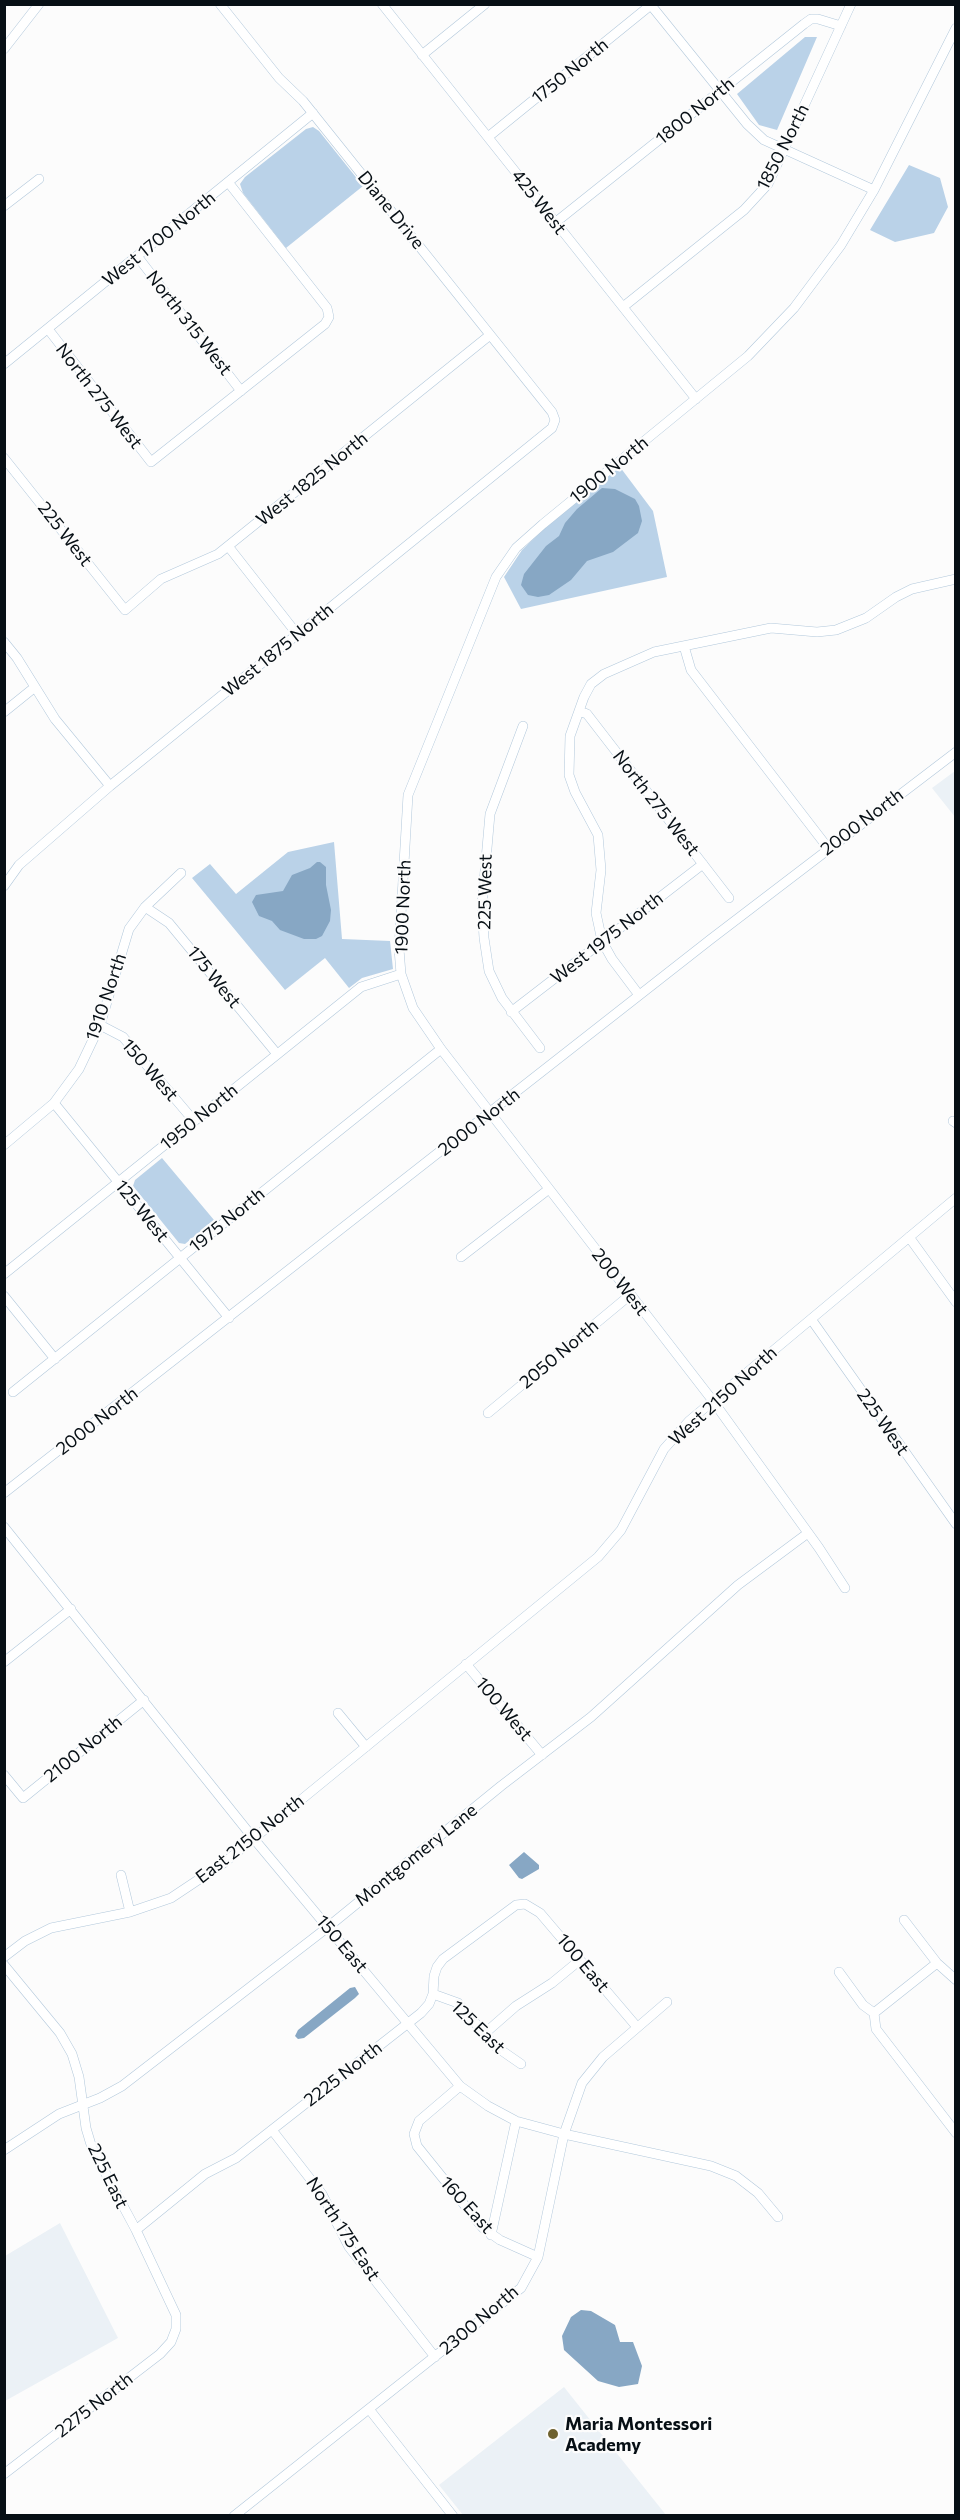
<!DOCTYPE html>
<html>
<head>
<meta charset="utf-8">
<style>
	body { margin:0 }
	#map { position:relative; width:960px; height:2520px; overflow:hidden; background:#fcfcfc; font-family:Commissioner,sans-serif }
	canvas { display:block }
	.frame { position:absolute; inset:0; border:6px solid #070f15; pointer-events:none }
</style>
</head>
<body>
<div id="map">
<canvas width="960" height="2520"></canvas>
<div class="frame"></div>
</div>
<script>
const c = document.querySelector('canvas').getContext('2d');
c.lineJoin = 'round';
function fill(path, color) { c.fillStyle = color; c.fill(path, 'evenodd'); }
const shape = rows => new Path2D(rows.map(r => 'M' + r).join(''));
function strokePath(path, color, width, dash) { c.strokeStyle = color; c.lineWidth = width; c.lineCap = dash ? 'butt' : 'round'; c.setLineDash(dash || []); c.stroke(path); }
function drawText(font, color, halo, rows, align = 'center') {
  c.font = font + ' Commissioner,sans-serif'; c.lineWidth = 4.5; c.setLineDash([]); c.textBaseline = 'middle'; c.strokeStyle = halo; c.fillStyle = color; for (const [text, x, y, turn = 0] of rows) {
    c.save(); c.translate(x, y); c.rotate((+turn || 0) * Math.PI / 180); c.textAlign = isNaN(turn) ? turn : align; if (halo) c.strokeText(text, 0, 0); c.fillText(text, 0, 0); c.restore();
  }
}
const built = shape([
	[955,771,955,817,932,788],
	[60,2223,118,2338,5,2401,5,2256],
	[564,2387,666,2515,463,2515,439,2485]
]);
const green = shape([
	[805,37,817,37,777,130,759,125,737,94],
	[313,127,319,131,363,186,286,248,243,193,240,184,245,177,306,129],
	[909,165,940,178,948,207,934,233,895,242,870,230],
	[620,467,653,511,667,577,521,609,504,577,522,550,547,526],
	[334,842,342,939,390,941,393,969,362,978,349,988,325,958,285,990,192,878,210,864,236,894,288,852],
	[162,1158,214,1220,185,1244,179,1243,133,1186,135,1180]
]);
const water = shape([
	[602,488,615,489,635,499,639,506,642,521,638,533,613,552,587,561,571,580,549,595,538,597,528,595,521,585,524,574,546,546,559,536,565,523,577,509],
	[317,862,320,862,326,867,326,885,331,910,330,921,322,936,316,939,304,939,280,930,272,921,259,916,252,902,256,895,283,891,292,875,310,868],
	[524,1852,539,1865,539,1869,522,1879,519,1878,509,1865],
	[355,1987,359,1994,355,1998,304,2038,298,2039,295,2036,298,2030,350,1988],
	[581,2310,591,2311,615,2325,620,2342,633,2342,642,2366,638,2384,619,2387,598,2381,564,2350,562,2336,571,2317]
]);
const minor = shape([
	[382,4,696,399],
	[650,4,747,124,764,140,874,190],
	[4,49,39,4],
	[422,55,485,4],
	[488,137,652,4],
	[4,206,39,179],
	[556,222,804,24,811,19,818,19,841,26],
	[137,256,241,391],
	[623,307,744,210,768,184,851,4],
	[48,329,151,462,325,324,329,317,327,308,228,182],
	[4,364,313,113],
	[4,458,125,610,161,579,218,554,228,546,490,335],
	[228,546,297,634],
	[4,642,17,658,55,719,110,786],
	[684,646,691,670,828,848],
	[579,711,587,714,729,898],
	[4,712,35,687],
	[523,726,490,814,482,905,484,938,489,971,502,998,540,1048],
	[4,886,19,865,110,786,552,428,555,420,552,412,303,101,279,78,220,4],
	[145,907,169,923,277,1054],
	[639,995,612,959,602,941,596,913,601,870,598,835,575,792,569,775,570,736,584,697,591,684,604,674,654,652,771,628,817,632,836,630,866,618,896,597,912,589,956,579],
	[511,1012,703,864],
	[100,1025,123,1037,194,1121],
	[54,1103,229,1318],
	[953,1121,956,1123],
	[4,1145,54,1103,79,1069,100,1025,129,929,145,907,181,873],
	[909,1237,956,1302],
	[461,1257,549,1189],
	[4,1274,361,987,401,974],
	[4,1296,55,1359],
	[811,1319,956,1524],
	[13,1392,441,1049],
	[488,1413,630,1295],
	[4,1493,711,939,956,752],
	[4,1527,254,1839,460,2086,488,2106,516,2121,564,2134,711,2166,736,2176,758,2193,778,2217],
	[845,1588,819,1548,713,1401,441,1049,413,1008,401,974,399,949,408,795,496,577,516,548,543,524,748,356,794,308,841,245,874,190,956,28],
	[4,1662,71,1609],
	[466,1664,542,1755],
	[338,1713,366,1747],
	[4,1775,23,1798,144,1700],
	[121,1875,130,1912],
	[904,1920,937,1963,956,1980],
	[4,1957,25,1941,51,1928,130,1912,171,1898,225,1862,598,1557,621,1530,664,1449,689,1421,956,1198],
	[4,1965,60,2033,72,2054,79,2077,86,2128,92,2148,136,2230,176,2315,176,2329,171,2342,160,2354,4,2474],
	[839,1972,863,2005,874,2013,876,2029,956,2133],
	[433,1994,458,2003,495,2046,521,2064],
	[874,2013,937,1963],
	[484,2034,516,2006,552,1983,580,1960],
	[460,2086,419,2121,414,2134,417,2146,483,2228,500,2240,538,2257],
	[272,2130,322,2194,349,2247,435,2357],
	[4,2150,59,2114,100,2098,122,2086,328,1927,501,1786,591,1717,738,1585,808,1533],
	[136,2230,205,2174,236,2158,421,2013,429,2004,433,1994,434,1976,437,1967,443,1959,516,1905,525,1904,540,1913,637,2027],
	[491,2235,516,2121],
	[369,2409,453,2516],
	[234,2516,521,2288,538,2257,564,2134,582,2083,603,2057,667,2002]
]);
const markers = [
	[553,2434,6,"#6f622f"]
];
const streetNames = [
	["1750 North",570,71,-39],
	["1800 North",695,111,-39],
	["1850 North",783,147,-63],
	["425 West",539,202,52],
	["Diane Drive",391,210,51],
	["West 1700 North",159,239,-39],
	["North 315 West",189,323,52],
	["North 275 West",99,396,52],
	["1900 North",609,470,-39],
	["West 1825 North",312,479,-39],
	["225 West",65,534,52],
	["West 1875 North",278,650,-39],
	["North 275 West",656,803,52],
	["2000 North",862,822,-37],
	["225 West",485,892,-89],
	["1900 North",403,907,-88],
	["West 1975 North",607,938,-38],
	["175 West",214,977,51],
	["1910 North",106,997,-71],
	["150 West",150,1070,49],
	["1950 North",199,1117,-39],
	["2000 North",479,1122,-38],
	["125 West",142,1211,51],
	["1975 North",227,1220,-39],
	["200 West",620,1282,52],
	["2050 North",559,1354,-40],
	["West 2150 North",723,1396,-42],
	["2000 North",97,1421,-38],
	["225 West",883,1422,55],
	["100 West",504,1709,50],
	["2100 North",83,1749,-39],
	["East 2150 North",250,1839,-38],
	["Montgomery Lane",416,1855,-39],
	["150 East",342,1944,50],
	["100 East",583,1963,50],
	["125 East",478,2027,44],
	["2225 North",343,2074,-38],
	["225 East",108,2176,64],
	["160 East",467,2205,48],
	["North 175 East",343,2229,57],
	["2300 North",479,2320,-40],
	["2275 North",94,2405,-38]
];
const poiNames = [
	["Maria Montessori",565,2424],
	["Academy",565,2445]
];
fill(built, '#ebf1f6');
fill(green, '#bad2e8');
fill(water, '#87a7c4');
strokePath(minor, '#b2c8db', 10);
strokePath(minor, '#fff', 9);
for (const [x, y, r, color] of markers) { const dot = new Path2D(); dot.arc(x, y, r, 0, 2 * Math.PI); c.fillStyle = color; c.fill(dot); strokePath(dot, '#fcfcfc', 2); }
drawText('18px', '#070f15', '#fcfcfc', streetNames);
drawText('bold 18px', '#070f15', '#fcfcfc', poiNames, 'left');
</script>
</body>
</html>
